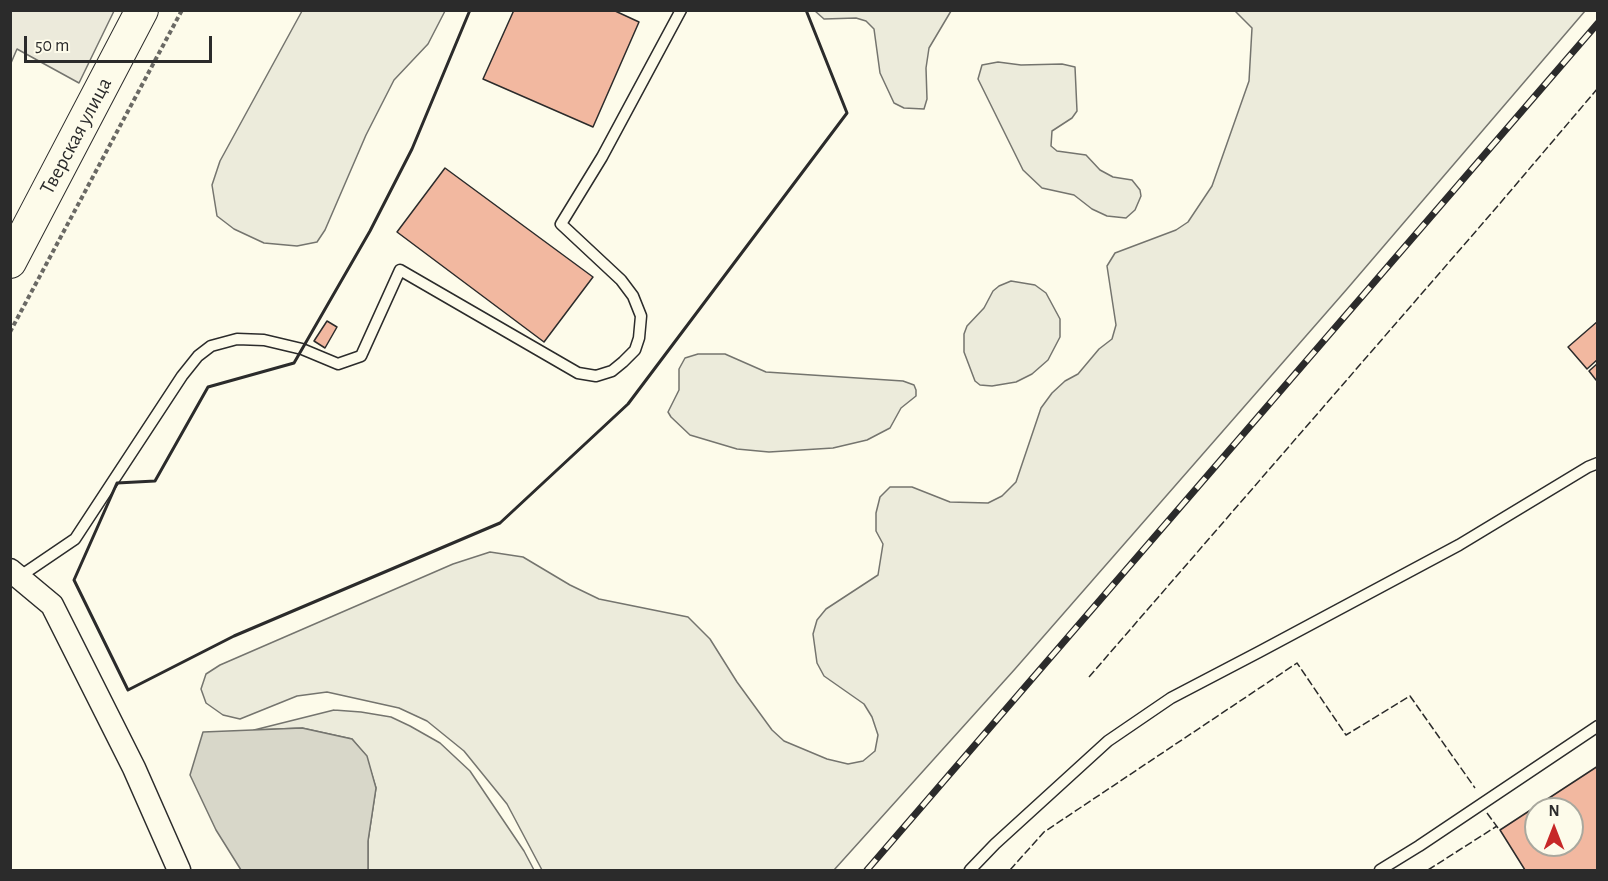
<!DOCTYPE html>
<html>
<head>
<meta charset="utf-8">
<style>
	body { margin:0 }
	#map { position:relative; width:1608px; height:881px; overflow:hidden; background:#fdfbea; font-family:"Alegreya Sans",sans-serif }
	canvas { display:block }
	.frame { position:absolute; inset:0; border:12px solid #2b2b2b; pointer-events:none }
	.north { position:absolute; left:1524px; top:797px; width:60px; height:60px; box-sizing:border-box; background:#fdfbea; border:2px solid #a9a89e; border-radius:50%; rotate:0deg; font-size:16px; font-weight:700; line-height:24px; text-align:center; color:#2b2b2b }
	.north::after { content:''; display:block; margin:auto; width:21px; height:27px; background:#c62828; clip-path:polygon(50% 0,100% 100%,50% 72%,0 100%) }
	.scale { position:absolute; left:24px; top:36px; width:188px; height:27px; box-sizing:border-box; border:3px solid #2b2b2b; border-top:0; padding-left:8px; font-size:18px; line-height:21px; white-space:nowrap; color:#2b2b2b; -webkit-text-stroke:4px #fdfbea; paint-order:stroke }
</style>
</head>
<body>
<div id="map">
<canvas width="1608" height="881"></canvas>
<div class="frame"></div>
<div class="north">N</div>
<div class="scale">50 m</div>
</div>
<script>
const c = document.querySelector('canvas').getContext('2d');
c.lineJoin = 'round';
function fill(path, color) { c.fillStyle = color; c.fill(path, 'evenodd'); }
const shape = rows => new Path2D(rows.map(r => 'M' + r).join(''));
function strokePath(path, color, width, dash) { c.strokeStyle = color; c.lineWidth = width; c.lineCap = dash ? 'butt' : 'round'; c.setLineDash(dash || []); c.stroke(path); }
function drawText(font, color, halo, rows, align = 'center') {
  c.font = font + ' "Alegreya Sans",sans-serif'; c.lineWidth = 4.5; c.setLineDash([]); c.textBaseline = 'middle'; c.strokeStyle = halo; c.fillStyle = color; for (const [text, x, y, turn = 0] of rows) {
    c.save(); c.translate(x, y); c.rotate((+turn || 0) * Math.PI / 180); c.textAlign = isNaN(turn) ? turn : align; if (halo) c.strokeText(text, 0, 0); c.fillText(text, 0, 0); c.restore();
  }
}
const green = shape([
	[302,11,445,11,428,44,394,80,366,135,325,230,317,242,297,246,264,243,234,229,217,216,212,185,220,161,302,11],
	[815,11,951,11,929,48,926,68,927,99,924,109,904,108,894,103,880,73,874,29,866,21,856,18,824,19,815,11],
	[1235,11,1585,11,1347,289,1015,669,834,870,542,870,507,804,464,751,427,721,399,708,327,692,297,696,240,719,223,715,206,703,201,689,206,674,220,665,453,564,490,552,523,557,570,585,599,599,688,617,710,639,737,682,772,730,784,741,827,759,848,764,863,761,875,751,878,735,872,717,864,704,824,676,817,663,813,634,817,620,826,609,878,575,883,544,876,531,876,513,880,497,890,487,912,487,950,502,988,503,1002,496,1016,482,1041,408,1052,393,1065,381,1078,374,1099,349,1112,339,1116,325,1107,266,1115,253,1176,230,1188,222,1212,186,1249,81,1252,28,1235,11],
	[998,62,1021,65,1062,64,1075,67,1077,111,1072,118,1052,131,1051,146,1057,151,1086,155,1100,170,1113,177,1132,180,1140,190,1141,196,1135,210,1126,218,1107,216,1092,209,1074,195,1042,188,1023,170,978,79,982,65,998,62],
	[1011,281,1035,285,1046,293,1060,319,1060,337,1048,360,1032,374,1016,382,992,386,980,385,975,381,964,352,964,334,967,326,984,308,993,291,999,286,1011,281],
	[698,354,725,354,766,372,903,381,914,385,916,390,916,396,901,408,890,428,867,440,833,448,769,452,737,449,690,435,671,417,668,412,679,390,679,369,685,358,698,354],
	[334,710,361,712,391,717,410,726,440,743,470,771,524,851,534,870,368,870,368,841,376,788,366,756,352,739,302,728,254,730,334,710]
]);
const parking = shape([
	[11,10,114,10,114,11,79,83,17,49,11,63,11,10]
]);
const water = shape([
	[302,728,352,739,367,756,376,788,368,841,368,870,241,870,216,830,190,775,203,732,302,728]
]);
const building = shape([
	[514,10,613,10,639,22,593,127,483,79,514,10],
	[445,168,593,277,544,342,397,232,445,168],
	[327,321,337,327,325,348,314,341,327,321],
	[1598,321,1598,359,1587,369,1568,347,1598,321],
	[1598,363,1598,379,1596,380,1589,371,1598,363],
	[1598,766,1598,870,1525,870,1500,830,1598,766],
	[1536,809,1572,809,1572,845,1536,845,1536,809]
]);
const path = shape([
	[10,332,182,10]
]);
const lane = shape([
	[19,577,75,539,182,376,198,356,211,346,237,339,264,340,302,349,338,364,361,356,400,270,578,373,596,376,612,371,623,362,635,350,639,338,641,316,633,296,621,280,561,224,602,157,681,10],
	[970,870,995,844,1108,741,1171,698,1259,652,1459,545,1588,467,1598,463],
	[1380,870,1419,846,1598,726]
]);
const street = shape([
	[10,570,52,605,134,768,179,870]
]);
const secondary = shape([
	[10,262,142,10]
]);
const rail = shape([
	[867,870,1598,23]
]);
const fence = shape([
	[1089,677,1496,208,1598,88],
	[1487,813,1498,828],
	[1010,870,1044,832,1297,663,1346,735,1410,696,1475,788],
	[1428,870,1497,826]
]);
const wall = shape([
	[470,10,412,149,370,231,294,363,208,387,155,481,117,483,74,580,128,690,234,636,500,523,628,404,847,113,806,10]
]);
const streetNames = [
	["Тверская улица",76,136,-62]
];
fill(green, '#ecebdb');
strokePath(green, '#74746e', 1.5);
fill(parking, '#eceadb');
strokePath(parking, '#74746e', 1.5);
fill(water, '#d8d7c9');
strokePath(water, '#74746e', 1.5);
fill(building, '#f2b8a0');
strokePath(building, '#2b2b2b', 1.5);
strokePath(lane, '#2b2b2b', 13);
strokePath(street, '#2b2b2b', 25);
strokePath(secondary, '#2b2b2b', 34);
strokePath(path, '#6a6964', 4, [4.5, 3]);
strokePath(lane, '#fdfbea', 10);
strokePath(street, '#fdfbea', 22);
strokePath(secondary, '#fdfbea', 32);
strokePath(rail, '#2b2b2b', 7);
strokePath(rail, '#fdfbea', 4.5, [14]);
strokePath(fence, '#2b2b2b', 1.5, [8, 3]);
strokePath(wall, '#2b2b2b', 3);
drawText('21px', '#2b2b2b', '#fdfbea', streetNames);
</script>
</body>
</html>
